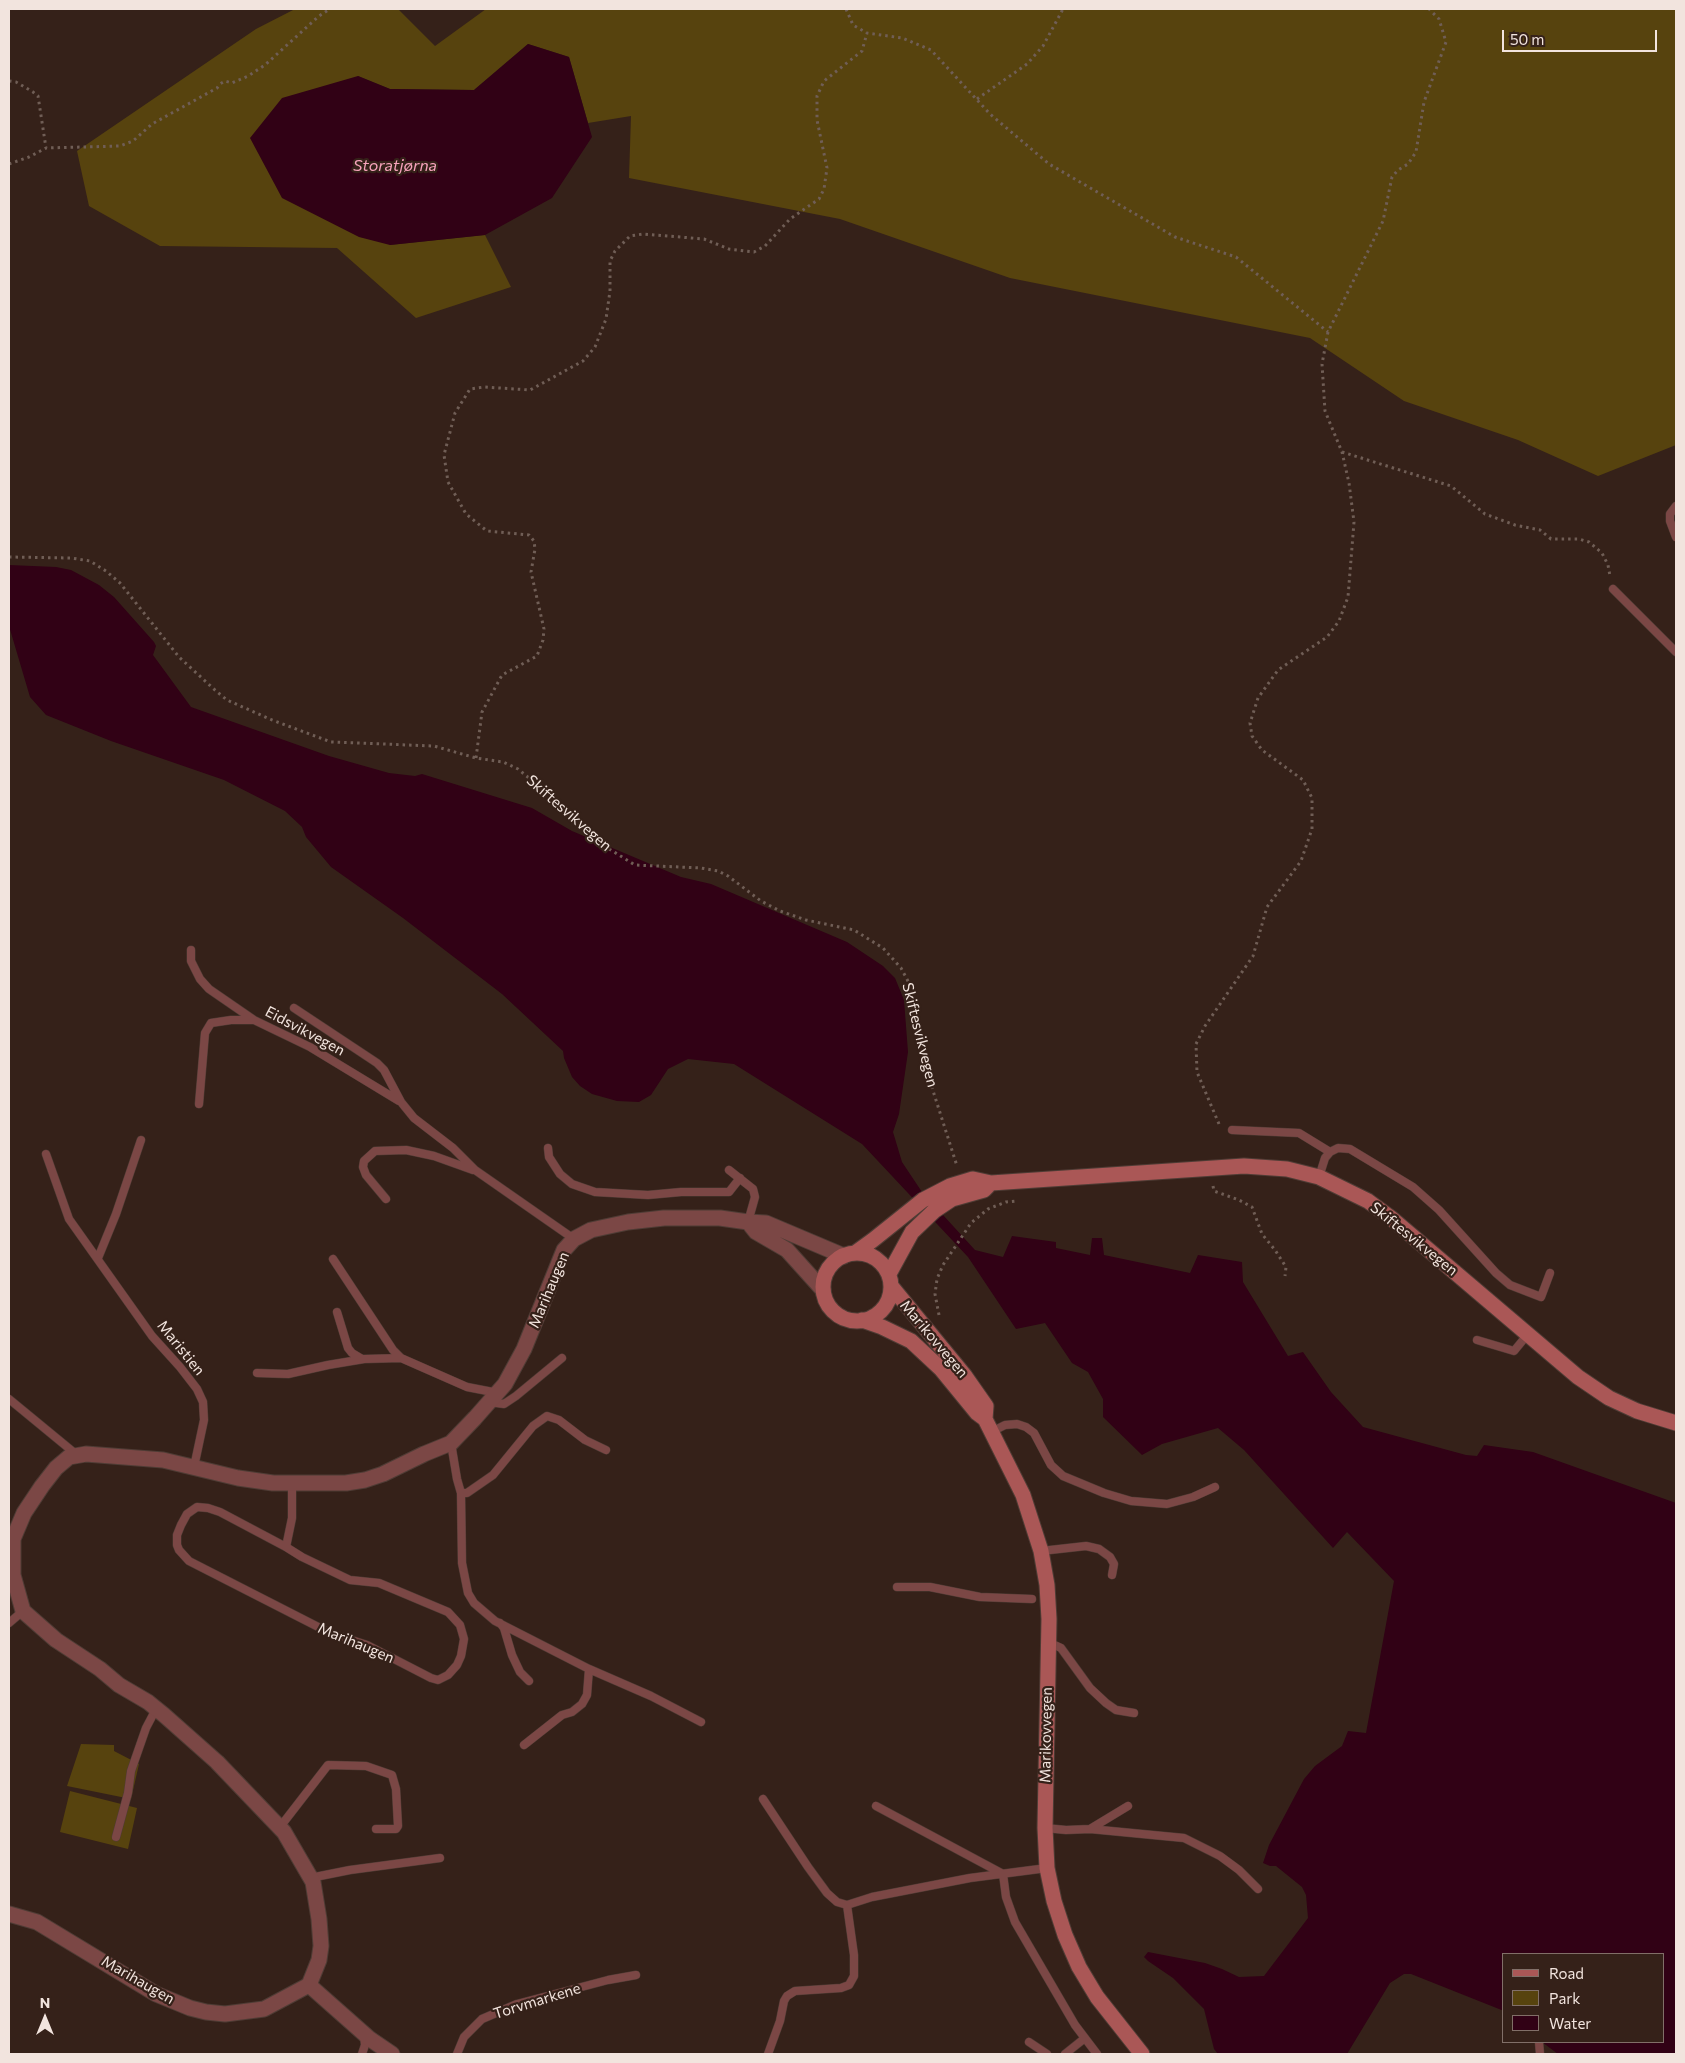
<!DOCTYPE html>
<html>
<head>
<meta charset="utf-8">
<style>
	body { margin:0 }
	#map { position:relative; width:1685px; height:2063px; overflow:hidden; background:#352119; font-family:Commissioner,sans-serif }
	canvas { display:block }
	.frame { position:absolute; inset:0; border:10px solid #f2e4de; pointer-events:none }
	.legend { position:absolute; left:1502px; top:1953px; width:162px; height:90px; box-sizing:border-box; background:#352119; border:1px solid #816f68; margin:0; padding:6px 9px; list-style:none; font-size:15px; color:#f2e4de }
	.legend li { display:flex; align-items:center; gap:10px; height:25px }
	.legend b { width:25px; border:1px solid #816f68 }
	.north { position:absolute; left:20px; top:1993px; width:50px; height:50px; -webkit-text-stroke:4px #352119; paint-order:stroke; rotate:0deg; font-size:14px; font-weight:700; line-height:20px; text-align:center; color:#f2e4de }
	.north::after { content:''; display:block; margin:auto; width:18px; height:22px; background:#f2e4de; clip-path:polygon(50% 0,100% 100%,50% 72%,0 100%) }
	.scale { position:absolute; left:1502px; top:30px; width:155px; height:22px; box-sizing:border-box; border:2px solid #f2e4de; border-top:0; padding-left:6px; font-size:15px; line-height:18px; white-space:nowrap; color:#f2e4de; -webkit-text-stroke:4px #352119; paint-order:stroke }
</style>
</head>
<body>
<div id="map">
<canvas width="1685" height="2063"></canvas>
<div class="frame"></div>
<ul class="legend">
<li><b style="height:6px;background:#aa5756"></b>Road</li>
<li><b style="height:14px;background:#57430e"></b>Park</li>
<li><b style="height:14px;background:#310115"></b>Water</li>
</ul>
<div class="north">N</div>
<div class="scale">50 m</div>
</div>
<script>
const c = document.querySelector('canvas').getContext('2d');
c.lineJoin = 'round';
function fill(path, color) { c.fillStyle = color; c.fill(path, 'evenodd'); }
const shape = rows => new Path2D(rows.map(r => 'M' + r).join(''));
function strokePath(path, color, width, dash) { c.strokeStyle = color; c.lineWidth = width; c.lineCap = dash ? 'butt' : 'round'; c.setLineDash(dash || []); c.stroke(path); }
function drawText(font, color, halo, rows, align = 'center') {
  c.font = font + ' Commissioner,sans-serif'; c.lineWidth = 4.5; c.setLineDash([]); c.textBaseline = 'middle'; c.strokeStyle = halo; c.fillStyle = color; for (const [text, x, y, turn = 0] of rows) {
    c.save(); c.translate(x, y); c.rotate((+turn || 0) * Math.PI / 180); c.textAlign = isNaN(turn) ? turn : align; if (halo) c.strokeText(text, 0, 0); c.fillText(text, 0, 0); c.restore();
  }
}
const green = shape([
	[295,9,398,9,435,46,486,9,1676,9,1676,445,1598,476,1518,440,1404,401,1310,338,1010,278,840,219,629,178,631,116,588,123,569,57,528,44,474,90,390,89,358,76,390,245,485,235,511,287,416,318,337,248,160,246,89,206,77,151,256,29],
	[81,1744,114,1745,114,1751,139,1764,131,1799,67,1786],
	[70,1791,137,1808,128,1849,60,1832]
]);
const water = shape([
	[528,44,569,57,592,137,552,198,485,235,390,245,359,237,282,198,250,138,282,98,358,76,390,89,474,90],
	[9,565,56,567,71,570,99,585,114,597,154,642,156,646,153,655,191,707,329,756,389,773,415,776,422,774,532,808,572,831,681,877,711,884,847,942,883,966,895,978,904,1000,908,1052,899,1114,893,1132,902,1162,922,1192,975,1250,1003,1257,1012,1236,1056,1242,1056,1248,1090,1255,1092,1238,1102,1238,1104,1255,1190,1273,1198,1255,1242,1262,1243,1282,1288,1356,1303,1352,1331,1392,1363,1427,1466,1455,1477,1456,1484,1445,1533,1452,1676,1503,1676,2054,1558,2054,1542,2042,1664,2042,1664,1954,1504,1954,1504,2011,1411,1974,1404,1974,1390,1983,1347,2054,1218,2054,1214,2049,1204,2009,1173,1978,1148,1961,1144,1957,1148,1952,1205,1963,1222,1969,1239,1977,1264,1976,1308,1918,1306,1895,1302,1887,1276,1866,1270,1866,1263,1863,1269,1845,1304,1779,1315,1766,1342,1746,1348,1731,1366,1733,1394,1581,1347,1532,1333,1548,1244,1450,1218,1428,1162,1444,1142,1455,1103,1417,1103,1399,1088,1372,1072,1363,1045,1323,1016,1329,968,1257,862,1144,734,1064,688,1059,668,1069,651,1095,639,1102,617,1101,592,1094,580,1086,572,1077,564,1058,563,1051,502,994,403,918,331,867,306,837,302,827,285,811,224,780,111,741,46,715,30,697,9,626]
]);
const path = shape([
	[846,9,853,25,867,33,902,38,931,50,990,114,1049,164,1175,237,1236,257,1328,332],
	[9,81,16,82,33,92,38,96,46,148],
	[977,99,1027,64,1043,46,1063,9],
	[9,164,29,157,46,148,120,146,133,141,152,124,217,88,220,84,225,81,232,83,248,76,265,65,319,16,330,9],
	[1342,452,1451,486,1485,514,1515,525,1540,530,1551,539,1579,539,1589,542,1602,553,1608,565,1610,576],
	[9,557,71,558,90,561,106,571,120,583,179,657,216,691,227,700,272,720,331,742,434,746,476,758,503,762,518,769,535,783,545,796,606,847,635,865,701,868,718,871,728,876,761,901,780,911,806,920,854,930,883,948,901,968,909,983,928,1075,957,1166],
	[476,758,482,712,502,675,537,656,543,640,544,629,531,572,535,549,534,541,529,535,487,531,466,514,448,482,444,455,455,413,470,389,484,387,530,390,583,361,595,347,606,319,610,291,610,261,615,251,630,236,643,234,704,239,729,249,754,252,765,246,790,219,819,199,824,189,827,168,817,120,817,96,824,81,862,51,867,33],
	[1219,1124,1197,1072,1196,1044,1205,1026,1253,956,1267,907,1301,861,1312,829,1312,798,1303,780,1262,750,1252,736,1250,723,1258,698,1278,670,1327,637,1339,621,1348,597,1354,522,1349,483,1342,452,1325,411,1322,364,1328,332,1383,221,1392,177,1398,170,1408,164,1416,152,1424,102,1446,42,1439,19,1429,9],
	[1213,1186,1214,1191,1239,1200,1252,1207,1262,1234,1275,1250,1286,1267,1285,1276],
	[939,1315,935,1294,937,1279,943,1265,971,1223,988,1209,1006,1202,1016,1201]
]);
const service = shape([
	[1676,506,1670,514,1670,521,1676,537],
	[1613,589,1676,652],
	[191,950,191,961,200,979,209,989,254,1020],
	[294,1008,377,1063,384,1070,401,1102,414,1118,453,1148,475,1170,574,1239],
	[199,1104,205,1033,211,1023,231,1020,254,1020,310,1047,399,1101],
	[1232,1130,1299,1133,1330,1152],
	[548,1148,549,1157,560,1174,572,1184,595,1192,648,1195,681,1192,729,1192,740,1178],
	[46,1154,69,1219,152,1336,180,1367,197,1389,203,1402,204,1420,194,1467],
	[729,1170,753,1189,755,1197,748,1222],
	[1319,1177,1325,1158,1330,1152,1338,1148,1350,1149,1413,1187,1439,1210,1496,1273,1510,1285,1541,1297,1550,1273],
	[386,1199,366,1175,363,1167,364,1161,375,1151,406,1150,434,1156,473,1170],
	[98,1258,116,1214,141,1140],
	[333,1259,393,1350,401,1358],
	[337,1312,348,1348,352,1353,362,1359],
	[1477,1340,1514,1351,1528,1334],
	[257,1373,288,1374,328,1365,364,1359,401,1358,467,1387,498,1393],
	[9,1399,77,1455],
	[489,1402,504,1404,516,1396,562,1358],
	[991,1432,1005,1425,1017,1424,1026,1427,1034,1433,1051,1465,1063,1476,1104,1493,1131,1501,1167,1504,1193,1497,1215,1487],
	[451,1443,457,1479,461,1493,462,1563,468,1593,474,1603,495,1621,589,1669,651,1696,701,1722],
	[461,1493,467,1493,493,1475,533,1426,547,1416,559,1420,585,1440,606,1450],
	[286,1547,302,1557,350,1580,379,1583,448,1612,460,1625,464,1639,461,1656,457,1665,448,1675,438,1680,431,1678,367,1645,330,1633,189,1561,179,1550,177,1545,177,1535,181,1525,187,1514,197,1507,208,1508,220,1512,286,1547,292,1518,292,1484],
	[1041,1551,1086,1546,1099,1549,1110,1557,1114,1564,1112,1575],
	[897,1587,930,1587,980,1597,1032,1599],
	[9,1623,23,1611],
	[500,1623,504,1628,512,1655,520,1672,529,1681],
	[1048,1642,1061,1648,1090,1688,1106,1703,1116,1710,1134,1713],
	[524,1745,562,1715,572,1712,582,1704,587,1695,589,1669],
	[763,1799,808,1867,827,1893,837,1902,847,1905],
	[876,1806,1003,1874,1006,1897,1015,1922,1075,2025,1097,2054],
	[280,1827,328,1765,366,1766,392,1775,396,1789,398,1826,396,1829,376,1829],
	[1045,1828,1066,1830,1090,1829,1128,1806],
	[1090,1829,1184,1838,1220,1856,1239,1870,1258,1889],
	[116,1837,128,1793,131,1771,146,1728,156,1709],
	[310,1878,350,1870,440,1858],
	[1029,2042,1047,2054],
	[1539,2042,1540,2054],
	[362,2054,365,2045,364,2036],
	[457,2054,464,2037,482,2019,517,2004,608,1980,636,1975],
	[768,2054,780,2021,784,2001,787,1996,795,1991,841,1988,849,1985,854,1976,854,1955,847,1905,872,1897,970,1878,1047,1868],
	[1065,2054,1085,2038]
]);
const minor = shape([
	[748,1222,756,1232,787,1250,823,1290],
	[9,1914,37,1922,156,1994,190,2008,206,2012,225,2014,264,2009,309,1985,319,1960,321,1946,319,1919,313,1882,284,1832,217,1762,164,1715,148,1702,119,1685,100,1669,56,1640,23,1611,13,1575,13,1539,24,1513,42,1486,56,1468,69,1457,86,1454,163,1460,238,1478,273,1483,346,1483,365,1480,383,1474,424,1454,451,1443,475,1418,505,1384,524,1349,564,1250,574,1239,591,1230,628,1222,664,1218,720,1218,748,1222,766,1223,844,1256],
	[309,1985,370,2039,392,2054]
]);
const secondary = shape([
	[855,1253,873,1240,923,1200,950,1186,973,1179,991,1183,1244,1166,1287,1169,1319,1177,1368,1201,1391,1218,1578,1377,1609,1398,1637,1411,1676,1423],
	'823 1287a34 34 0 1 1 68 0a34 34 0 1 1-68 0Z',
	[889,1274,912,1232,934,1211,952,1199,984,1190,991,1183],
	[891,1286,965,1376,986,1406,985,1419],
	[862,1320,882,1327,911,1341,941,1369,977,1413,985,1419,1023,1495,1041,1551,1047,1585,1049,1619,1045,1828,1047,1868,1054,1901,1065,1935,1079,1967,1097,1997,1142,2054]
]);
const streetNames = [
	["Skiftesvikvegen",569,813,41],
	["Eidsvikvegen",305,1031,28],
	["Skiftesvikvegen",920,1035,76],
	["Skiftesvikvegen",1414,1239,39],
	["Marihaugen",549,1290,-67],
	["Marikovvegen",934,1339,50],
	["Maristien",181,1348,51],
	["Marihaugen",356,1643,23],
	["Marikovvegen",1046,1735,-89],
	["Marihaugen",138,1980,30],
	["Torvmarkene",537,2001,-17]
];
const waterNames = [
	["Storatjørna",395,166]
];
fill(green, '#57430e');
fill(water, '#310115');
strokePath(service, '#4f3c35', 9);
strokePath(minor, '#4f3c35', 17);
strokePath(secondary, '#4f3c35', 17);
strokePath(path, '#705e56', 3, [2.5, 4]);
strokePath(service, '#7b4745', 8);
strokePath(minor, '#7b4745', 15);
strokePath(secondary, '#aa5756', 15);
drawText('15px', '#f2e4de', '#352119', streetNames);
drawText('italic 16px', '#f7a3bc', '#352119', waterNames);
</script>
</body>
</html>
